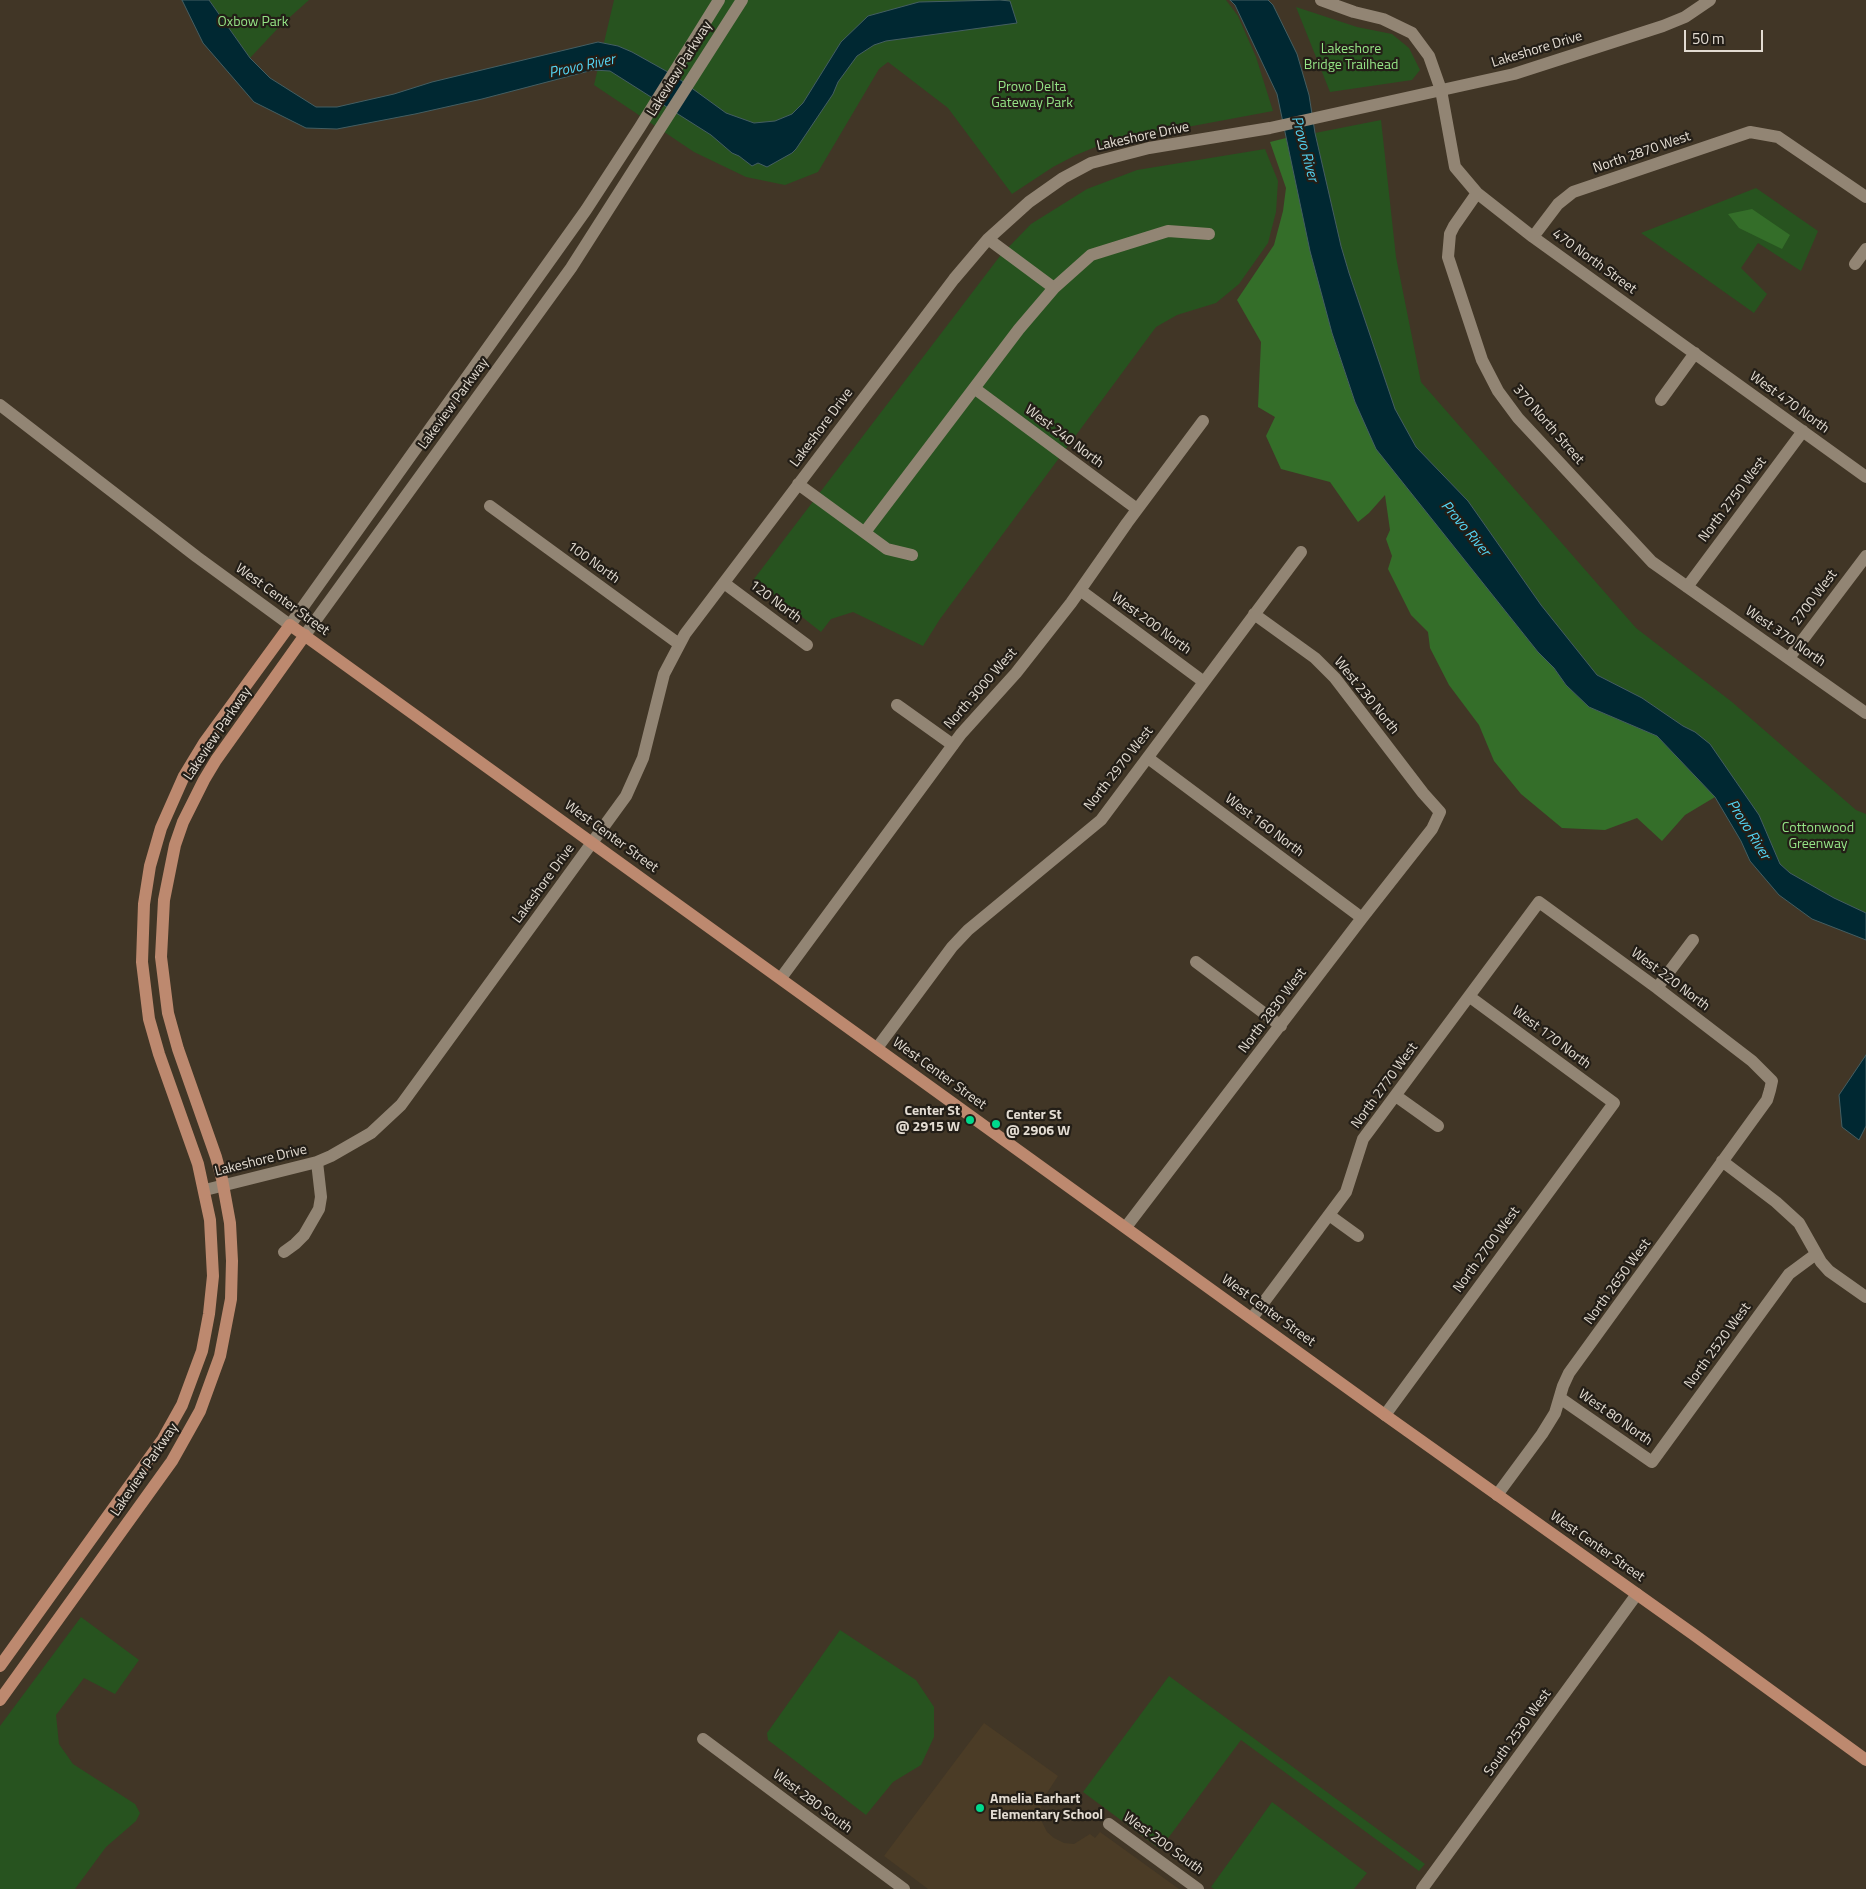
<!DOCTYPE html>
<html>
<head>
<meta charset="utf-8">
<style>
	body { margin:0 }
	#map { position:relative; width:1866px; height:1889px; overflow:hidden; background:#413626; font-family:"Titillium Web",sans-serif }
	canvas { display:block }
	.scale { position:absolute; left:1684px; top:30px; width:79px; height:22px; box-sizing:border-box; border:2px solid #e3dcd2; border-top:0; padding-left:6px; font-size:15px; line-height:18px; white-space:nowrap; color:#e3dcd2; -webkit-text-stroke:4px #231e17; paint-order:stroke }
</style>
</head>
<body>
<div id="map">
<canvas width="1866" height="1889"></canvas>
<div class="scale">50 m</div>
</div>
<script>
const c = document.querySelector('canvas').getContext('2d');
c.lineJoin = 'round';
function fill(path, color) { c.fillStyle = color; c.fill(path, 'evenodd'); }
const shape = rows => new Path2D(rows.map(r => 'M' + r).join(''));
function strokePath(path, color, width, dash) { c.strokeStyle = color; c.lineWidth = width; c.lineCap = dash ? 'butt' : 'round'; c.setLineDash(dash || []); c.stroke(path); }
function drawText(font, color, halo, rows, align = 'center') {
  c.font = font + ' "Titillium Web",sans-serif'; c.lineWidth = 4.5; c.setLineDash([]); c.textBaseline = 'middle'; c.strokeStyle = halo; c.fillStyle = color; for (const [text, x, y, turn = 0] of rows) {
    c.save(); c.translate(x, y); c.rotate((+turn || 0) * Math.PI / 180); c.textAlign = isNaN(turn) ? turn : align; if (halo) c.strokeText(text, 0, 0); c.fillText(text, 0, 0); c.restore();
  }
}
const built = shape([
	[984,1723,1058,1776,1043,1799,1040,1812,1041,1820,1047,1832,1054,1838,1064,1843,1074,1844,1090,1834,1095,1838,1100,1832,1179,1889,928,1889,884,1856]
]);
const green = shape([
	[209,0,309,0,281,25,250,58],
	[614,0,1226,0,1238,16,1256,57,1273,111,1139,136,1098,146,1076,155,1053,167,1012,194,948,108,888,62,879,69,818,172,785,185,746,177,694,152,594,85],
	[1296,7,1357,27,1392,34,1409,48,1420,70,1412,80,1330,92],
	[1381,120,1396,257,1421,382,1636,628,1732,702,1856,810,1866,814,1866,913,1834,898,1790,873,1780,864,1759,815,1727,772,1721,760,1695,732,1683,726,1642,698,1597,675,1541,605,1468,501,1416,447,1405,429,1395,409,1349,273,1341,246,1315,133],
	[1265,149,1278,181,1276,212,1268,243,1239,284,1216,303,1177,315,1156,327,940,619,923,646,853,612,831,619,821,632,754,579,1000,256,1031,224,1087,189,1137,170],
	[1756,188,1818,231,1801,271,1758,243,1741,268,1767,294,1754,313,1641,233],
	[81,1617,139,1660,115,1694,84,1678,56,1715,59,1744,73,1764,135,1804,140,1813,136,1821,106,1847,75,1889,0,1889,0,1726],
	[840,1630,916,1680,934,1707,934,1737,921,1765,893,1782,866,1815,768,1740,767,1733],
	[1169,1676,1425,1864,1419,1871,1241,1740,1160,1849,1083,1792],
	[1272,1802,1367,1873,1354,1889,1214,1889,1211,1887]
]);
const forest = shape([
	[1286,138,1332,333,1355,402,1394,471,1538,652,1554,668,1566,685,1589,707,1657,736,1715,797,1685,815,1662,841,1637,818,1605,830,1562,828,1521,794,1494,761,1479,725,1449,685,1430,648,1428,632,1411,615,1388,569,1392,556,1386,539,1390,530,1385,495,1369,513,1358,522,1330,482,1281,469,1266,436,1275,417,1258,407,1261,342,1237,300,1274,245,1283,211,1286,188,1270,142],
	[1752,209,1790,235,1782,249,1739,228,1728,214]
]);
const water = shape([
	[182,0,209,0,250,58,270,78,316,107,337,107,394,94,432,82,598,42,618,46,632,52,675,76,726,113,754,123,775,121,792,114,803,103,841,42,868,16,919,2,1000,0,1010,1,1017,23,886,41,874,45,857,56,838,82,833,94,796,149,792,153,767,167,758,163,752,166,739,156,732,153,711,135,610,71,593,70,482,99,415,114,337,129,306,128,254,102,203,43,182,0],
	[1230,0,1268,0,1273,5,1297,54,1309,95,1315,133,1341,246,1349,273,1395,409,1416,447,1468,501,1541,605,1597,675,1642,698,1683,726,1695,732,1710,744,1759,815,1780,864,1790,873,1834,898,1866,913,1866,940,1812,919,1779,895,1750,861,1741,841,1715,797,1657,736,1589,707,1566,685,1554,668,1538,652,1376,449,1355,402,1332,333,1310,251,1277,94,1235,5,1230,0],
	[1866,1055,1866,1126,1859,1140,1842,1127,1839,1095,1866,1055]
]);
const minor = shape([
	[1321,0,1354,12,1383,19,1412,33,1429,56,1441,90,1455,167,1477,193,1533,237,1866,477],
	[1477,193,1454,226,1450,234,1448,257,1482,360,1498,391,1518,418,1652,562,1866,713],
	[1533,237,1558,204,1573,192,1750,132,1778,137,1866,197],
	[988,239,1054,288],
	[1855,264,1866,249],
	[974,388,1137,509],
	[1661,400,1695,353],
	[0,405,197,557,290,625,586,210,640,127,719,0],
	[798,484,887,549,912,555],
	[490,506,679,644],
	[865,532,1019,329,1054,288,1091,255,1168,231,1209,234],
	[724,583,807,645],
	[1687,587,1803,431],
	[1080,590,1204,682],
	[305,635,571,268,742,0],
	[1789,658,1866,556],
	[897,705,953,745],
	[1148,758,1362,918],
	[1196,962,1281,1026],
	[781,978,961,734,1016,673,1071,603,1127,523,1203,421],
	[1657,988,1693,940],
	[877,1048,952,947,968,930,1101,820,1301,552],
	[1396,1096,1438,1126],
	[1722,1161,1776,1202,1799,1223,1821,1262,1829,1271,1866,1297],
	[205,1190,317,1162,331,1156,371,1133,401,1105,626,796,643,758,664,674,685,634,954,279,988,239,1029,202,1063,178,1091,163,1149,148,1270,128,1514,74,1663,26,1685,17,1710,0],
	[1329,1215,1358,1236],
	[1126,1227,1362,918,1432,829,1440,812,1423,793,1335,678,1315,658,1254,614],
	[284,1252,295,1244,304,1235,319,1209,321,1197,317,1162],
	[1252,1318,1346,1192,1363,1139,1539,902,1657,988,1752,1061,1772,1081,1770,1090,1767,1100,1569,1373,1563,1386,1555,1413,1542,1434,1497,1495],
	[1560,1398,1652,1462,1789,1274,1816,1254],
	[1385,1415,1614,1103,1470,997],
	[703,1739,904,1889],
	[1109,1824,1198,1889],
	[1422,1889,1637,1594]
]);
const major = shape([
	[0,1666,163,1439,182,1405,202,1351,209,1314,213,1276,210,1220,198,1164,159,1054,149,1019,142,962,144,904,150,866,161,828,184,776,204,743,290,625,1385,1415,1693,1634,1866,1760],
	[0,1700,172,1461,200,1411,220,1356,231,1299,232,1261,230,1223,222,1179,216,1157,178,1049,168,1013,161,957,164,900,175,845,183,822,204,780,216,760,305,635]
]);
const markers = [
	[970,1120,5,"#00d98c"],
	[996,1124,5,"#00d98c"],
	[980,1808,5,"#00d98c"]
];
const parkNames = [
	["Oxbow Park",253,23],
	["Lakeshore",1351,50],
	["Bridge Trailhead",1351,66],
	["Provo Delta",1032,88],
	["Gateway Park",1032,104],
	["Cottonwood",1818,829],
	["Greenway",1818,845]
];
const streetNames = [
	["Lakeshore Drive",1537,50,-17],
	["Lakeview Parkway",680,69,-58],
	["Lakeshore Drive",1143,137,-12],
	["North 2870 West",1642,153,-19],
	["470 North Street",1594,262,36],
	["West 470 North",1789,403,36],
	["Lakeview Parkway",454,404,-54],
	["370 North Street",1548,425,49],
	["Lakeshore Drive",822,428,-53],
	["West 240 North",1064,437,37],
	["North 2750 West",1733,500,-53],
	["100 North",593,563,36],
	["2700 West",1815,598,-53],
	["West Center Street",282,600,36],
	["120 North",775,602,37],
	["West 200 North",1151,624,36],
	["West 370 North",1785,637,35],
	["North 3000 West",981,689,-49],
	["West 230 North",1366,696,51],
	["Lakeview Parkway",218,734,-56],
	["North 2970 West",1119,769,-52],
	["West 160 North",1264,826,37],
	["West Center Street",611,837,36],
	["Lakeshore Drive",544,884,-54],
	["West 220 North",1670,980,37],
	["North 2830 West",1273,1011,-53],
	["West 170 North",1551,1038,37],
	["West Center Street",939,1074,36],
	["North 2770 West",1385,1086,-54],
	["Lakeshore Drive",261,1161,-14],
	["North 2700 West",1487,1250,-54],
	["North 2650 West",1618,1282,-54],
	["West Center Street",1268,1311,36],
	["North 2520 West",1718,1346,-54],
	["West 80 North",1615,1418,35],
	["Lakeview Parkway",145,1470,-56],
	["West Center Street",1597,1547,35],
	["South 2530 West",1518,1733,-54],
	["West 280 South",812,1802,37],
	["West 200 South",1163,1844,36]
];
const poiNames = [
	["Center St",960,1112,"right"],
	["@ 2915 W",960,1128,"right"],
	["Center St",1006,1116],
	["@ 2906 W",1006,1132],
	["Amelia Earhart",990,1800],
	["Elementary School",990,1816]
];
const waterNames = [
	["Provo River",582,67,-12],
	["Provo River",1304,149,75],
	["Provo River",1465,529,50],
	["Provo River",1748,830,58]
];
fill(built, '#4b3c26');
fill(green, '#27531f');
fill(forest, '#346e29');
fill(water, '#002832');
strokePath(water, '#445e62', 1);
strokePath(minor, '#928574', 12);
strokePath(major, '#bd896f', 12);
for (const [x, y, r, color] of markers) { const dot = new Path2D(); dot.arc(x, y, r, 0, 2 * Math.PI); c.fillStyle = color; c.fill(dot); strokePath(dot, '#231e17', 2); }
drawText('14px', '#95e486', '#231e17', parkNames);
drawText('14px', '#e3dcd2', '#231e17', streetNames);
drawText('bold 14px', '#e3dcd2', '#231e17', poiNames, 'left');
drawText('italic 15px', '#54d5f4', '#231e17', waterNames);
</script>
</body>
</html>
